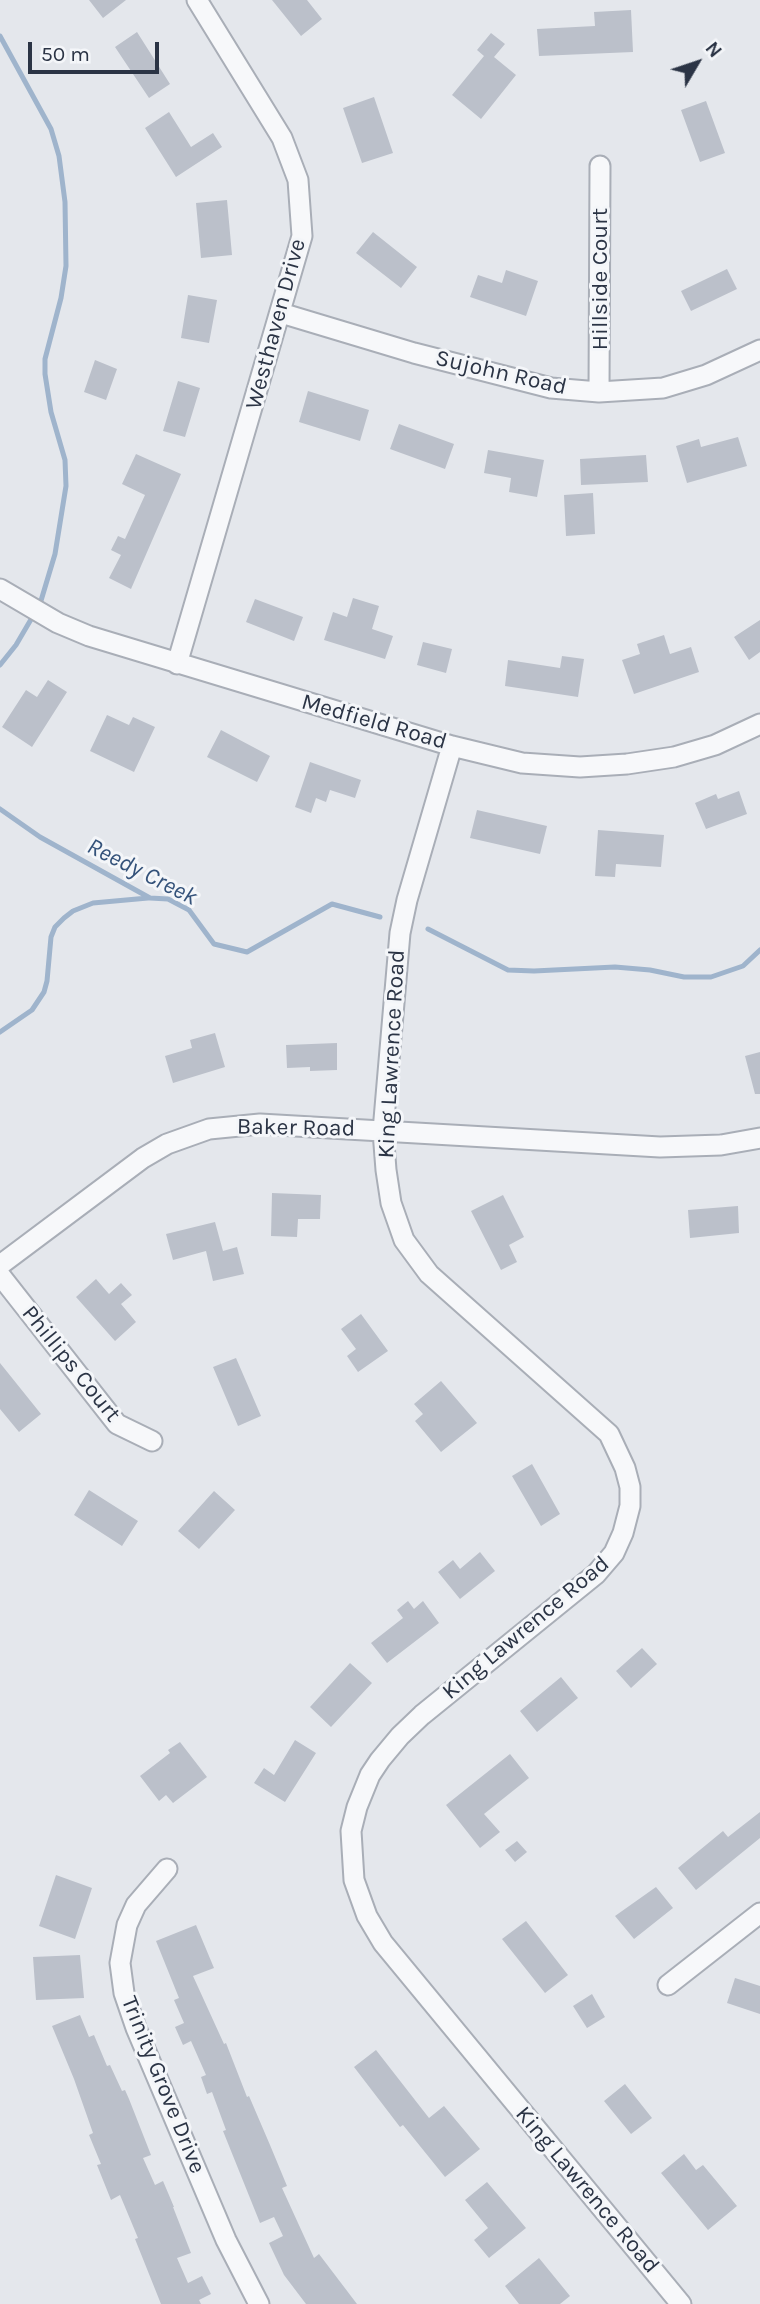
<!DOCTYPE html>
<html>
<head>
<meta charset="utf-8">
<style>
	body { margin:0 }
	#map { position:relative; width:760px; height:2304px; overflow:hidden; background:#e4e7ec; font-family:Karla,sans-serif }
	canvas { display:block }
	.north { position:absolute; left:662px; top:28px; width:70px; height:70px; -webkit-text-stroke:5px #f4f6f9; paint-order:stroke; rotate:51deg; font-size:19px; font-weight:700; line-height:28px; text-align:center; color:#2b3445 }
	.north::after { content:''; display:block; margin:auto; width:24px; height:32px; background:#2b3445; clip-path:polygon(50% 0,100% 100%,50% 72%,0 100%) }
	.scale { position:absolute; left:28px; top:42px; width:131px; height:32px; box-sizing:border-box; border:4px solid #2b3445; border-top:0; padding-left:9px; font-size:21px; line-height:24px; white-space:nowrap; color:#2b3445; -webkit-text-stroke:5px #f4f6f9; paint-order:stroke }
</style>
</head>
<body>
<div id="map">
<canvas width="760" height="2304"></canvas>
<div class="north">N</div>
<div class="scale">50 m</div>
</div>
<script>
const c = document.querySelector('canvas').getContext('2d');
c.lineJoin = 'round';
const shape = rows => new Path2D(rows.map(r => 'M' + r).join(''));
function strokePath(path, color, width, dash) { c.strokeStyle = color; c.lineWidth = width; c.lineCap = dash ? 'butt' : 'round'; c.setLineDash(dash || []); c.stroke(path); }
function fill(path, color) { c.fillStyle = color; c.fill(path, 'evenodd'); }
function drawText(font, color, halo, rows, align = 'center') {
  c.font = font + ' Karla,sans-serif'; c.lineWidth = 6; c.setLineDash([]); c.textBaseline = 'middle'; c.strokeStyle = halo; c.fillStyle = color; for (const [text, x, y, turn = 0] of rows) {
    c.save(); c.translate(x, y); c.rotate((+turn || 0) * Math.PI / 180); c.textAlign = isNaN(turn) ? turn : align; if (halo) c.strokeText(text, 0, 0); c.fillText(text, 0, 0); c.restore();
  }
}
const stream = shape([
	[0,36,51,129,59,156,65,202,66,266,61,298,45,359,45,374,51,412,65,460,66,486,55,554,40,604,16,645,0,665],
	[0,809,40,837,150,898,168,899,189,910,214,944,247,952,332,904,380,917],
	[428,929,508,970,534,971,615,967,650,970,684,977,711,977,743,966,760,950],
	[0,1032,32,1010,44,992,47,981,51,937,55,927,64,918,73,911,93,903,148,898]
]);
const building = shape([
	[89,0,126,0,103,18],
	[272,0,307,0,322,19,301,36],
	[631,10,633,52,539,56,537,29,595,26,594,12],
	[137,32,170,84,149,98,115,47],
	[491,33,505,44,494,57,516,75,481,119,452,95,484,56,477,50],
	[374,97,393,153,362,163,343,108],
	[706,101,725,153,700,162,681,110],
	[169,112,191,147,213,133,222,147,176,177,145,128],
	[227,200,232,255,201,258,196,203],
	[373,232,417,267,401,288,356,253],
	[727,269,737,289,691,311,681,291],
	[506,270,538,281,526,316,470,297,478,275,502,283],
	[188,295,217,300,209,343,181,338],
	[95,360,117,369,106,400,84,392],
	[178,381,200,388,185,437,163,431],
	[308,391,369,410,360,441,299,422],
	[399,424,454,444,445,469,390,449],
	[738,437,747,466,687,483,676,446,699,439,701,447],
	[488,450,544,460,537,497,509,492,511,478,484,473],
	[136,454,181,474,131,589,109,578,121,555,111,550,118,536,125,539,145,495,122,484],
	[646,455,648,482,581,485,580,459],
	[593,493,595,534,566,536,564,495],
	[353,598,379,606,372,629,393,636,385,659,324,640,333,612,347,617],
	[255,599,303,617,294,641,246,622],
	[760,620,760,652,749,660,734,637],
	[664,635,670,654,691,647,699,672,634,694,622,660,640,654,637,644],
	[423,642,452,649,446,673,417,665],
	[562,656,584,659,578,697,505,686,508,660,560,668],
	[48,680,67,692,32,747,2,727,26,690,37,697],
	[107,715,129,725,133,717,155,727,134,772,90,751],
	[221,730,270,756,257,782,207,757],
	[310,762,361,780,355,798,330,790,326,802,316,798,311,813,295,807],
	[739,791,747,814,706,829,695,803,716,794,718,799],
	[477,810,547,826,540,854,470,838],
	[598,830,664,835,661,867,616,864,615,877,595,876],
	[215,1033,225,1067,173,1083,165,1056,192,1048,190,1040],
	[337,1043,337,1070,310,1071,310,1067,287,1068,286,1045],
	[760,1052,760,1094,755,1094,745,1056],
	[272,1193,321,1195,320,1219,298,1219,297,1237,271,1236],
	[503,1195,524,1237,509,1245,517,1262,501,1270,471,1211],
	[738,1206,739,1233,690,1238,688,1210],
	[215,1222,223,1251,237,1247,244,1274,213,1281,206,1251,173,1260,166,1234],
	[96,1279,109,1294,121,1283,132,1295,121,1304,136,1322,115,1341,76,1297],
	[361,1314,388,1351,358,1372,347,1356,356,1349,341,1329],
	[236,1358,261,1416,238,1426,213,1367],
	[0,1363,41,1414,19,1432,0,1409],
	[441,1381,477,1423,441,1452,415,1421,423,1414,414,1404],
	[532,1464,560,1514,541,1526,512,1476],
	[89,1490,138,1521,122,1546,74,1515],
	[214,1491,235,1510,199,1549,178,1531],
	[480,1552,495,1571,460,1599,438,1572,453,1560,460,1569],
	[408,1601,414,1609,423,1601,439,1623,387,1663,371,1643,403,1618,397,1610],
	[642,1648,657,1664,631,1688,616,1671],
	[350,1663,372,1683,331,1727,310,1707],
	[561,1677,578,1698,537,1732,520,1711],
	[295,1740,316,1753,285,1802,254,1783,264,1768,274,1775],
	[180,1742,207,1777,173,1803,166,1795,159,1801,140,1776,170,1753,168,1750],
	[510,1754,529,1778,484,1814,500,1832,480,1848,446,1805],
	[760,1812,760,1838,696,1890,678,1868,723,1831,728,1837],
	[517,1841,527,1852,515,1862,505,1850],
	[56,1875,92,1888,75,1939,39,1926],
	[656,1887,673,1908,634,1939,615,1916],
	[526,1921,568,1975,545,1993,502,1939],
	[196,1925,214,1968,193,1976,224,2044,226,2043,247,2097,249,2096,270,2145,287,2186,282,2188,314,2258,319,2254,357,2304,306,2304,284,2275,269,2243,283,2236,274,2217,260,2223,223,2131,226,2130,212,2092,207,2094,201,2077,206,2075,191,2041,183,2045,175,2027,184,2023,174,2000,179,1998,156,1941],
	[80,1955,84,1998,36,2000,33,1957],
	[735,1978,760,1986,760,2014,727,2003],
	[592,1994,605,2017,587,2028,573,2006],
	[80,2015,89,2037,94,2035,107,2066,110,2065,122,2091,125,2090,129,2099,151,2155,143,2158,155,2185,163,2181,174,2207,173,2207,191,2253,177,2258,188,2283,202,2276,211,2294,199,2300,201,2304,161,2304,135,2239,138,2238,120,2195,111,2200,97,2165,101,2164,89,2135,93,2133,74,2079,52,2026],
	[376,2050,429,2118,444,2106,480,2149,445,2177,403,2125,400,2127,354,2067],
	[625,2084,652,2118,631,2134,604,2101],
	[684,2154,696,2170,703,2165,737,2206,708,2230,661,2173],
	[487,2182,526,2228,489,2258,474,2240,488,2228,465,2200],
	[539,2258,570,2296,560,2304,519,2304,505,2286]
]);
const minor = shape([
	[281,313,414,353,551,388,599,392,663,388,706,375,760,350],
	[599,392,600,166],
	[0,589,58,623,89,636,452,746,522,763,580,767,627,764,674,757,715,745,760,724],
	[177,664,302,236,298,180,282,138,197,0],
	[452,746,407,900,400,933,383,1131,386,1170,391,1203,404,1240,429,1274,609,1434,625,1468,630,1487,630,1506,623,1533,614,1553,596,1574,422,1715,400,1736,380,1760,370,1775,357,1807,351,1831,354,1880,367,1916,383,1943,681,2304],
	[0,1265,143,1158,167,1144,209,1129,260,1124,660,1147,721,1145,760,1138],
	[0,1275,117,1424,152,1441],
	[167,1869,136,1905,127,1925,120,1963,124,1993,136,2028,226,2240,259,2304],
	[668,1985,760,1913]
]);
const streetNames = [
	["Hillside Court",600,279,-90],
	["Westhaven Drive",276,324,-75],
	["Sujohn Road",501,373,13],
	["Medfield Road",374,722,16],
	["King Lawrence Road",392,1054,-87],
	["Baker Road",296,1128,1],
	["Phillips Court",71,1364,51],
	["King Lawrence Road",526,1628,-40],
	["Trinity Grove Drive",163,2085,68],
	["King Lawrence Road",587,2190,50]
];
const waterNames = [
	["Reedy Creek",142,872,27]
];
strokePath(stream, '#9fb4cc', 5);
fill(building, '#bbc0ca');
strokePath(minor, '#a9aeb7', 23);
strokePath(minor, '#f7f8fa', 19);
drawText('23px', '#2b3445', '#f4f6f9', streetNames);
drawText('italic 24px', '#34527a', '#f4f6f9', waterNames);
</script>
</body>
</html>
